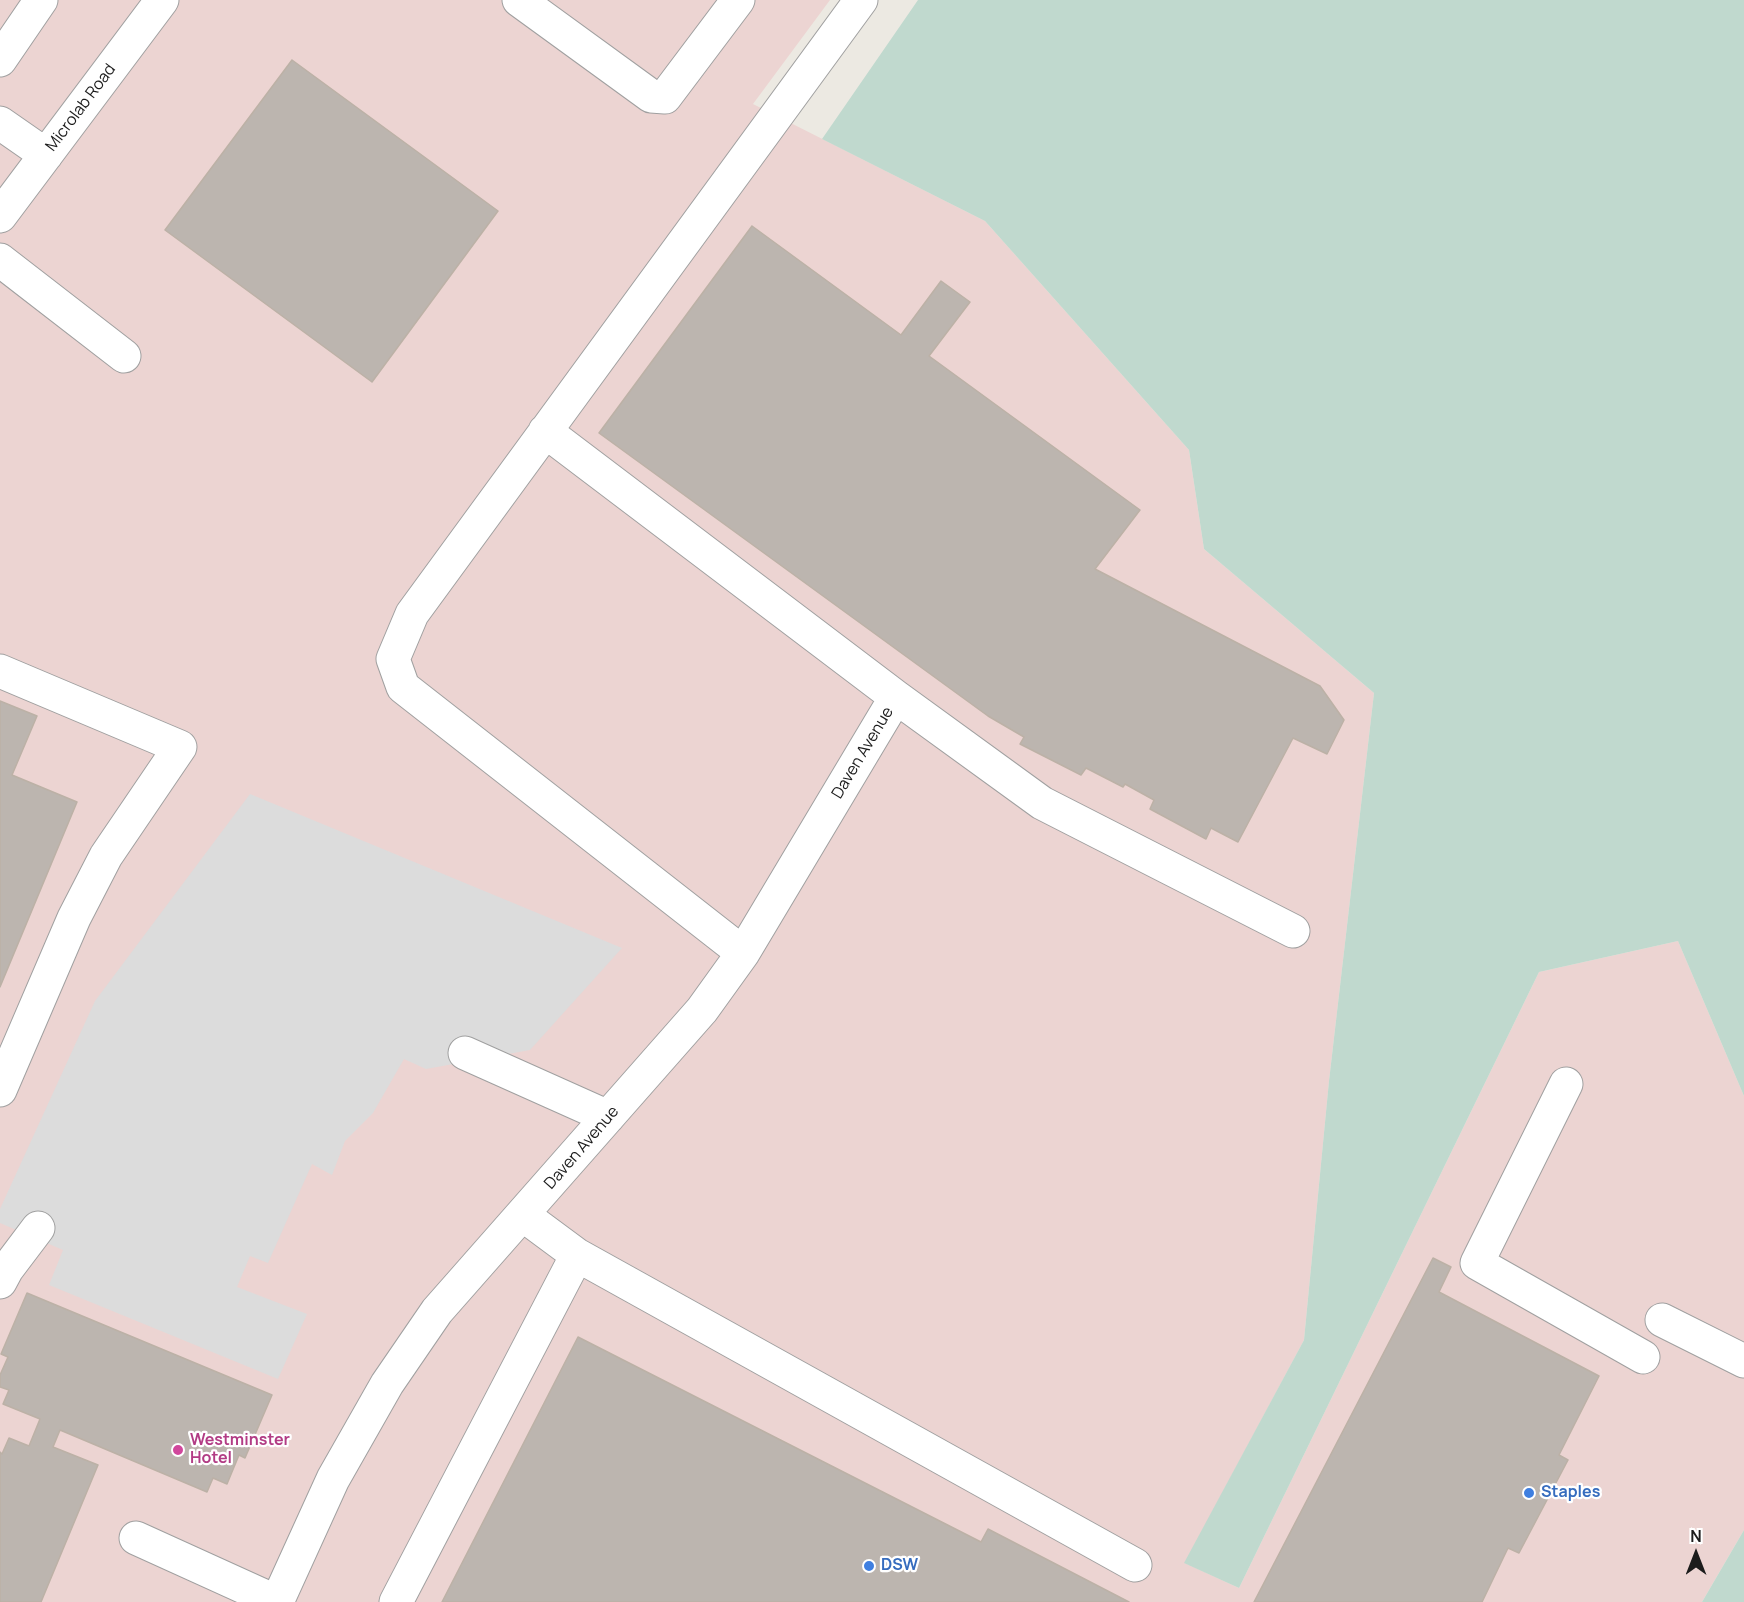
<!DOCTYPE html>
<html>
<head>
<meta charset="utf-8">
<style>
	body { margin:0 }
	#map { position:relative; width:1744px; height:1602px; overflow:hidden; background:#ece9e2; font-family:Manrope,sans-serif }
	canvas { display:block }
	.north { position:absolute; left:1666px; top:1524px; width:60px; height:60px; -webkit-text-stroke:4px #fff; paint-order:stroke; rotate:0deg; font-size:16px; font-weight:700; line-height:24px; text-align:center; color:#1c1c1c }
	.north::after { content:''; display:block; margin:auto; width:21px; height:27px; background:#1c1c1c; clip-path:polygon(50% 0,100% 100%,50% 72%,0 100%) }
</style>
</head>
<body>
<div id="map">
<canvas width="1744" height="1602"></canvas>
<div class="north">N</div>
</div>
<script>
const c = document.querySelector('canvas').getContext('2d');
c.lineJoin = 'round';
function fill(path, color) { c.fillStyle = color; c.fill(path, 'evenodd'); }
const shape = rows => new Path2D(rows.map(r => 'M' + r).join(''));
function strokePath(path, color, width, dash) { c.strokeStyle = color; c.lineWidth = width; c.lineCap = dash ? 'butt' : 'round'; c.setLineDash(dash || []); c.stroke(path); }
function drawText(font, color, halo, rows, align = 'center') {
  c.font = font + ' Manrope,sans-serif'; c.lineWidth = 4.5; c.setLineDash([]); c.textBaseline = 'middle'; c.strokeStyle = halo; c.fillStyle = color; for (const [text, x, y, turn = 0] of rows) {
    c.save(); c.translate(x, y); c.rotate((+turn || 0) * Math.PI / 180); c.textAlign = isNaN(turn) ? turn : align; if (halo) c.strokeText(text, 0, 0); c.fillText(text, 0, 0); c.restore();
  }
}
const commercial = shape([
	[0,0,830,0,753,104,985,221,1189,450,1204,549,1374,693,1329,1081,1304,1340,1185,1563,1239,1588,1539,972,1678,941,1744,1096,1744,1530,1702,1602,0,1602]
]);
const wetland = shape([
	[918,0,1744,0,1744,1096,1678,941,1539,972,1239,1588,1184,1563,1304,1340,1329,1081,1374,693,1204,549,1189,450,985,221,822,139],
	[1744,1530,1744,1602,1702,1602]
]);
const parking = shape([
	[250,794,622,948,530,1050,426,1069,404,1059,373,1113,345,1141,332,1175,312,1164,268,1263,250,1256,237,1287,307,1314,278,1379,49,1285,63,1250,0,1223,0,1209,95,1001]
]);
const building = shape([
	[292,60,498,211,372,382,165,230,292,60],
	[752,226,901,335,941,281,970,302,929,356,1140,510,1095,569,1320,686,1344,720,1327,754,1293,738,1238,842,1211,828,1206,839,1150,809,1154,800,1125,784,1123,787,1086,768,1081,775,1020,744,1024,737,988,716,599,433,752,226],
	[0,701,37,716,12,775,77,802,0,987,0,701],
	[1433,1258,1451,1267,1439,1292,1599,1376,1559,1455,1568,1460,1519,1553,1508,1548,1482,1602,1254,1602,1433,1258],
	[27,1293,272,1395,245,1458,239,1455,227,1484,213,1478,207,1492,60,1430,53,1447,98,1465,41,1602,0,1602,0,1452,2,1454,9,1438,29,1446,40,1419,3,1404,9,1390,0,1387,0,1375,8,1357,1,1354,27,1293],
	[578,1337,981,1542,988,1529,1129,1602,442,1602,578,1337]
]);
const minor = shape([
	[519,0,651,96,665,97,738,0],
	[0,60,41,0],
	[0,123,46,155],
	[0,216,162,0],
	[0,260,124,356],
	[545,431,896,697,1042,803,1293,931],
	[0,671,180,747,106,856,74,918,0,1090],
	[743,953,403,687,393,659,412,614,861,0],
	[465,1053,608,1117],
	[1566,1084,1477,1263,1643,1357],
	[523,1215,577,1255,1135,1565],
	[0,1282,7,1269,38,1228],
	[1662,1320,1744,1361],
	[136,1538,277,1602],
	[277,1602,333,1479,387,1384,437,1311,702,1010,743,953,896,697],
	[396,1602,577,1255]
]);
const markers = [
	[178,1450,6,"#d1479c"],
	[1529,1493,6,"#3f7fe0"],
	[869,1566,6,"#3f7fe0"]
];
const streetNames = [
	["Microlab Road",81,108,-53],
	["Daven Avenue",863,753,-59],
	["Daven Avenue",582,1148,-49]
];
const hotelNames = [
	["Westminster",190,1441],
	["Hotel",190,1459]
];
const shopNames = [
	["Staples",1541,1493],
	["DSW",881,1566]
];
fill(commercial, '#ecd4d2');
fill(wetland, '#c0d9ce');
fill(parking, '#dcdcdc');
fill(building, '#bcb5af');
strokePath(building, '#bcb1a6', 1.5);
strokePath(minor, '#a0a0a0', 35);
strokePath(minor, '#fff', 33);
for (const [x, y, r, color] of markers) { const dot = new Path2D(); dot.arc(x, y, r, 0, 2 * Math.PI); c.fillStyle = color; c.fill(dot); strokePath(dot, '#fff', 2); }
drawText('16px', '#1c1c1c', '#fff', streetNames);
drawText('bold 16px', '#b23c85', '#fff', hotelNames, 'left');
drawText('bold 16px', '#366cbe', '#fff', shopNames, 'left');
</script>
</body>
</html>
